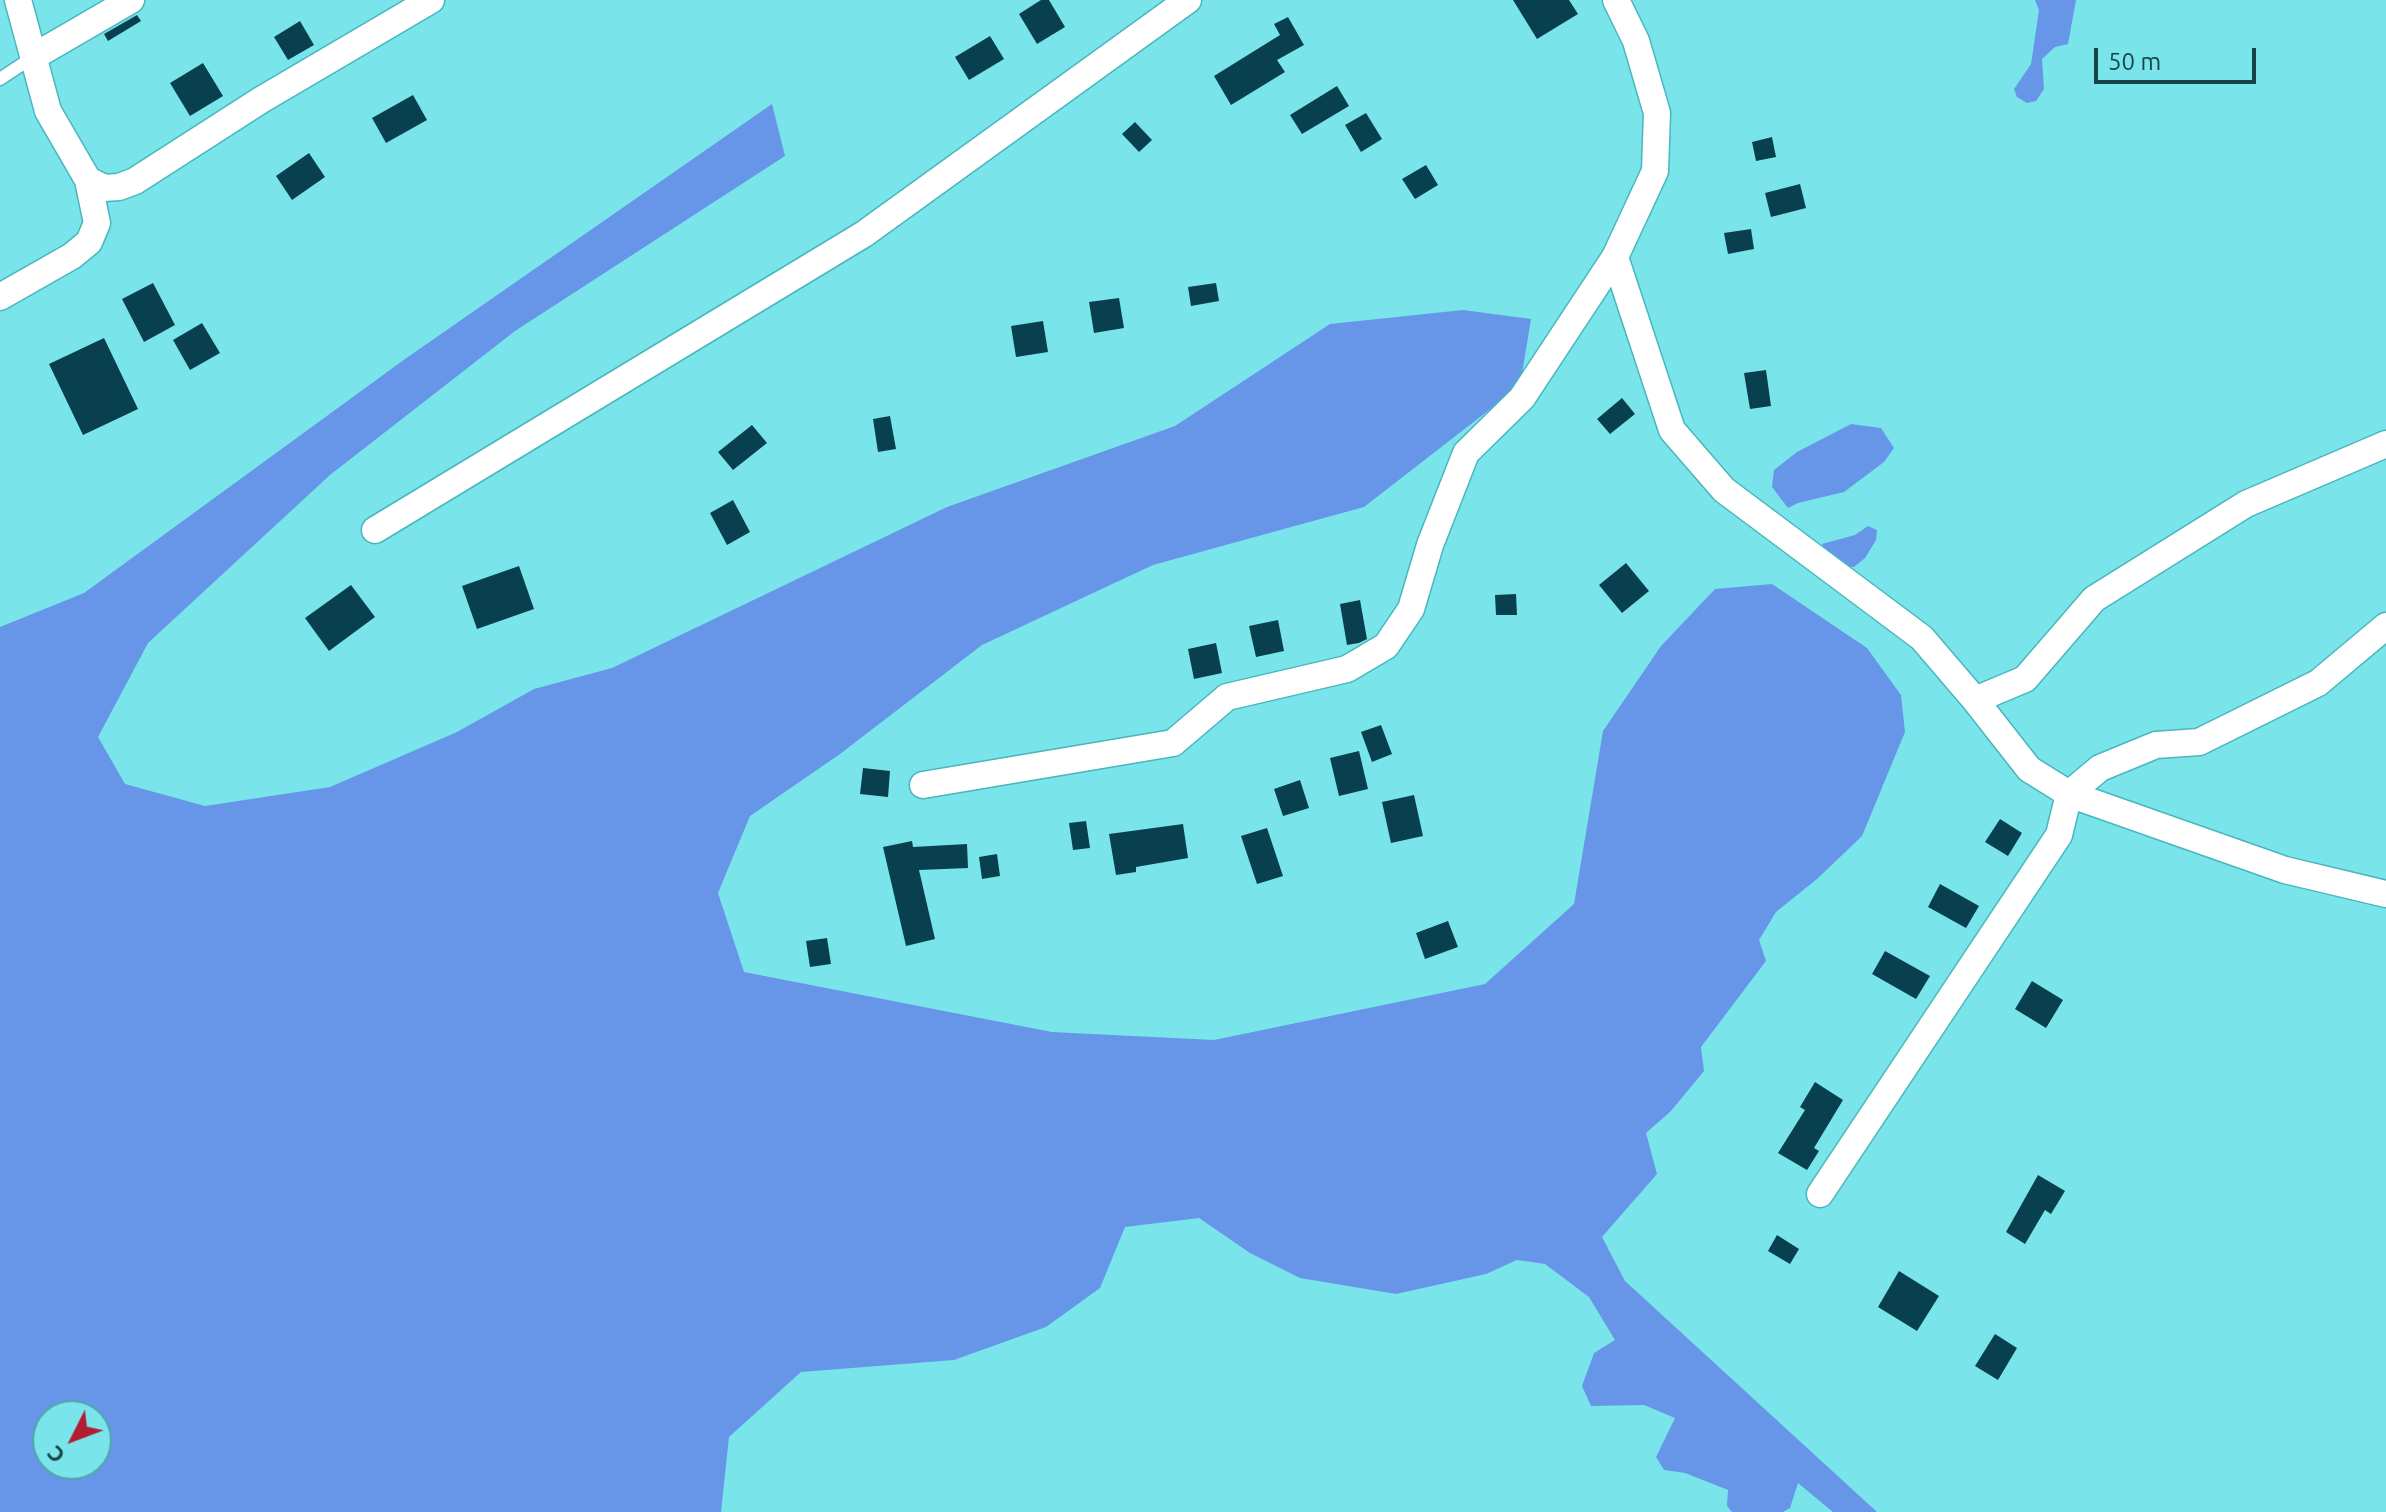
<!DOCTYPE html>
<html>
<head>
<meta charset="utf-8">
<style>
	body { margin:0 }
	#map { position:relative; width:2386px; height:1512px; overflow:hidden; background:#7ae4eb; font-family:Ubuntu,sans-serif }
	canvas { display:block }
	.north { position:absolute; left:32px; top:1400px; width:80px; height:80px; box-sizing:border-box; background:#7ae4eb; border:2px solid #52a4aa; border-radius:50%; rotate:228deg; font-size:22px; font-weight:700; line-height:32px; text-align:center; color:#164548 }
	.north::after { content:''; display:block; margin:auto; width:28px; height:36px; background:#b11e31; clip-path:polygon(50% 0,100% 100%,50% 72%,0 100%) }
	.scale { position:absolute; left:2094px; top:48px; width:162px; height:36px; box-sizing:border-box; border:4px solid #164548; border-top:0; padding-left:10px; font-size:24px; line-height:28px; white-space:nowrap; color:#164548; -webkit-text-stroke:6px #7ae4eb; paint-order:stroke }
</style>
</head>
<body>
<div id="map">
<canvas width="2386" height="1512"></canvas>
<div class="north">С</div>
<div class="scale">50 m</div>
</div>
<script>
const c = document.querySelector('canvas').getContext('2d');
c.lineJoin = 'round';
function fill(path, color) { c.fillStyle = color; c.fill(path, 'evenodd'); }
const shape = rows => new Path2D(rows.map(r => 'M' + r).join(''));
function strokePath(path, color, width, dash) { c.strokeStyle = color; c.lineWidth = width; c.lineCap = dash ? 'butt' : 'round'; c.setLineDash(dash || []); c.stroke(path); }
const water = shape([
	[2035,0,2076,0,2068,44,2055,47,2042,59,2044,89,2036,101,2027,103,2017,97,2014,89,2031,64,2039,10],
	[772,104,785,156,515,331,330,475,148,643,98,737,125,784,205,806,330,787,457,732,534,689,612,668,947,507,1175,426,1330,324,1463,310,1531,319,1520,386,1364,507,1153,565,982,645,840,754,750,816,718,893,744,972,1052,1032,1214,1040,1485,984,1574,904,1603,731,1661,646,1715,589,1772,584,1867,648,1901,695,1905,732,1862,836,1817,879,1776,912,1759,940,1766,961,1701,1047,1704,1071,1671,1111,1646,1133,1657,1174,1602,1237,1625,1281,1877,1512,1833,1512,1798,1483,1790,1508,1783,1512,1732,1512,1727,1506,1728,1490,1685,1473,1664,1470,1656,1457,1675,1418,1644,1405,1591,1406,1582,1386,1594,1353,1615,1340,1589,1297,1545,1264,1517,1260,1486,1274,1396,1294,1300,1278,1250,1253,1199,1218,1125,1227,1100,1288,1046,1327,954,1360,801,1372,729,1437,721,1512,0,1512,0,627,84,593,405,359],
	[48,1416,96,1416,96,1464,48,1464],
	[1851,424,1881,428,1894,448,1884,462,1844,492,1798,503,1788,508,1772,487,1774,470,1797,452],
	[1868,526,1877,530,1876,540,1865,558,1854,567,1843,566,1826,552,1822,544,1855,535]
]);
const building = shape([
	[1041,0,1049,0,1065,27,1037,44,1019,14],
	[1513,0,1569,0,1578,14,1537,39],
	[137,15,141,21,108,41,104,34],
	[1288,17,1304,45,1277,60,1285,72,1231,105,1214,76,1280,35,1274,24],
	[300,21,314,45,288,60,274,37],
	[990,36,1004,59,969,80,955,57],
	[203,63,223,96,190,116,170,83],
	[1337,86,1349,106,1302,134,1290,115],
	[413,95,427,120,386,143,372,118],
	[1366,113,1382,139,1361,152,1345,125],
	[1135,122,1152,140,1139,152,1122,134],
	[1772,137,1776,157,1756,161,1752,142],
	[309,153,325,177,292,200,276,176],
	[1426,165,1438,185,1415,199,1402,179],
	[1800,184,1806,208,1771,217,1765,193],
	[1751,229,1754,249,1728,254,1724,233],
	[153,283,175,325,144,342,122,299],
	[1216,283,1219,301,1191,306,1188,287],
	[1119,298,1124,328,1094,333,1089,302],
	[1043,321,1048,352,1016,357,1011,326],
	[202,323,220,353,190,370,173,340],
	[104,338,138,409,83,435,49,364],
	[1766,370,1771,406,1750,409,1744,373],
	[1622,398,1635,414,1610,434,1597,419],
	[890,416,896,449,878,452,873,419],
	[752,425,767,443,733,470,718,452],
	[733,500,750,532,727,545,710,513],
	[1626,563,1649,591,1622,613,1599,585],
	[519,566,534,609,477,629,462,586],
	[351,585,375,617,329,651,305,618],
	[1516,594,1517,615,1496,615,1495,595],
	[1360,600,1367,639,1359,643,1347,645,1340,604],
	[1278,620,1284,651,1256,657,1249,626],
	[1216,643,1222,673,1194,679,1188,649],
	[1381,725,1392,754,1372,762,1361,732],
	[1359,751,1368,789,1339,796,1330,758],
	[863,768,890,771,888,797,860,794],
	[1300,780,1309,808,1283,816,1274,789],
	[1414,795,1423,836,1391,843,1382,802],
	[2000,819,2022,833,2008,856,1985,842],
	[1086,821,1090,848,1073,850,1069,823],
	[1183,824,1188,858,1136,867,1136,872,1116,875,1109,834],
	[1267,828,1283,876,1257,884,1241,836],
	[912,841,913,847,967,844,968,868,919,870,935,939,906,946,883,847],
	[997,854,1000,876,982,879,979,857],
	[1940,884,1979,906,1966,928,1928,907],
	[1448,921,1458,947,1425,959,1416,933],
	[827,938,831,964,810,967,806,941],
	[1885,951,1930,976,1916,999,1872,974],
	[2032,981,2063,1000,2046,1028,2015,1009],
	[1815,1082,1843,1100,1814,1148,1819,1151,1807,1170,1778,1153,1805,1110,1800,1107],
	[2038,1175,2065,1191,2051,1214,2045,1210,2025,1244,2006,1232],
	[1777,1235,1799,1249,1790,1264,1768,1251],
	[1899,1271,1939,1296,1917,1331,1878,1307],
	[1995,1334,2017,1348,1998,1380,1975,1366]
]);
const service = shape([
	[0,79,33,57]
]);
const minor = shape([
	[1616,0,1636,41,1657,113,1655,171,1615,257,1672,430,1724,490,1922,638,1975,700,2029,769,2069,794,2059,835,1820,1194],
	[33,57,131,0],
	[88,180,104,188,119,187,135,181,261,100,431,0],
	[0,297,72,256,89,242,97,223,88,180,48,111,18,0],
	[375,530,864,234,1188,0],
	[2386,626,2318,683,2199,742,2156,745,2100,768,2069,794,2285,870,2386,894],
	[1975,700,2025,679,2094,599,2246,504,2386,444],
	[923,785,1173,743,1227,697,1347,669,1386,646,1411,609,1430,545,1466,453,1522,398,1615,257]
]);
fill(water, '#6796e8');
fill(building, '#08404f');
strokePath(service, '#48b6bd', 15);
strokePath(minor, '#48b6bd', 29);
strokePath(service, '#fff', 12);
strokePath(minor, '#fff', 26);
</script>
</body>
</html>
